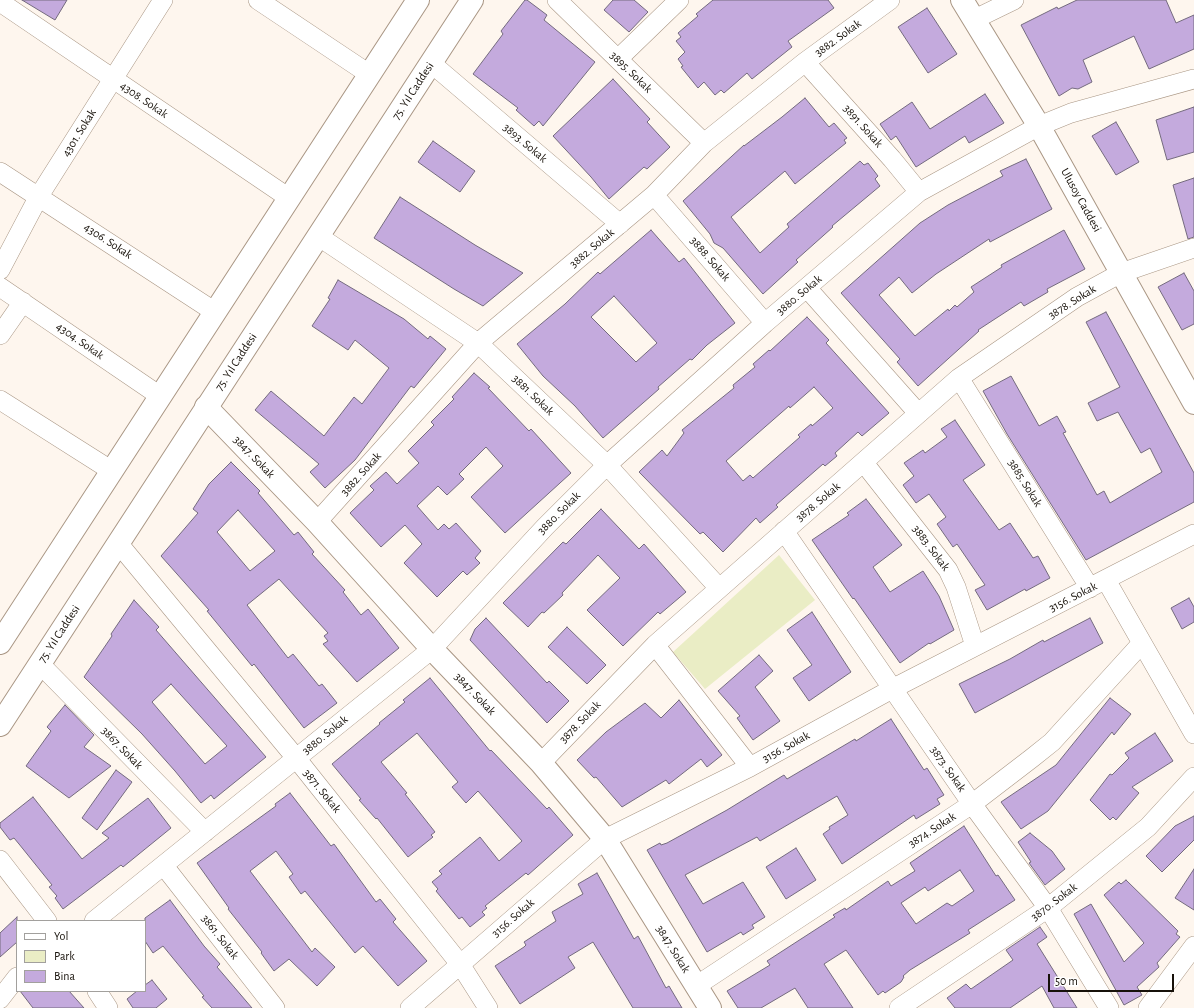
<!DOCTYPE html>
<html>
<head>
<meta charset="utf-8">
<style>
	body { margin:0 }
	#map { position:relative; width:1194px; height:1008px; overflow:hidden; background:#fef6ee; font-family:"Alegreya Sans",sans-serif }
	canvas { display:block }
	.legend { position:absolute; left:16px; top:920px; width:130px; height:72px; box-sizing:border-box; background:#fff; border:1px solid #a2a09d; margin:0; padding:5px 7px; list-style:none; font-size:12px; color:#17110a }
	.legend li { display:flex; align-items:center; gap:8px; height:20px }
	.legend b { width:20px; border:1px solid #a2a09d }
	.scale { position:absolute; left:1048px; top:974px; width:126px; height:18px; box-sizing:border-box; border:2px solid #17110a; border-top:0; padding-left:5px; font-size:12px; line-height:14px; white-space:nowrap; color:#17110a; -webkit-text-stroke:3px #fff; paint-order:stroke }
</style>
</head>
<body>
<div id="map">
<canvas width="1194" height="1008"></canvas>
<ul class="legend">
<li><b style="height:5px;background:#fff"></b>Yol</li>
<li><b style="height:11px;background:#eaedc5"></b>Park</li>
<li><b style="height:11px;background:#c4aadd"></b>Bina</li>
</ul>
<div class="scale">50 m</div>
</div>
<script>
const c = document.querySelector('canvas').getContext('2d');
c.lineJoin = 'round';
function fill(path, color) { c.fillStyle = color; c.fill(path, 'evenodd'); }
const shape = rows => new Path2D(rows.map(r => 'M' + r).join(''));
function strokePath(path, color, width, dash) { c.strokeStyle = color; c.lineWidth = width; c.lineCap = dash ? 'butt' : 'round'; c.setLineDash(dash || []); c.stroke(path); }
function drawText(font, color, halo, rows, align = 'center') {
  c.font = font + ' "Alegreya Sans",sans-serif'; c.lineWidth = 3.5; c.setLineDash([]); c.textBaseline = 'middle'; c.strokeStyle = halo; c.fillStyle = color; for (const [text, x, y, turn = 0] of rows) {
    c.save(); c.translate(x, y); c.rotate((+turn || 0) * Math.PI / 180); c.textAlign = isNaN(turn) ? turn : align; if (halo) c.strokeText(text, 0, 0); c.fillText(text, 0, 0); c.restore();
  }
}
const green = shape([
	[779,555,815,600,705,689,673,652]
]);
const building = shape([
	[22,0,67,0,55,20,22,0],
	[525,0,527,0,547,15,544,20,595,62,543,126,539,121,534,126,516,110,518,108,473,74,503,34,501,31,525,0],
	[613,0,634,0,648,12,629,32,604,10,613,0],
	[713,0,828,0,834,8,788,41,792,47,752,79,747,73,724,93,721,90,715,95,704,82,698,88,681,67,683,66,678,59,685,52,676,41,681,37,678,33,698,16,696,14,713,0],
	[1077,0,1166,0,1176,23,1194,15,1194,49,1149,69,1134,36,1083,60,1092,82,1078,89,1072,88,1059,96,1021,25,1057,7,1058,9,1077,0],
	[927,8,957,54,928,73,898,27,927,8],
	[613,79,650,119,647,122,670,147,647,169,644,167,609,199,591,177,553,136,613,79],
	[985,94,1004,123,969,143,965,136,916,167,896,136,891,140,880,124,912,102,930,129,985,94],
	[805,98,829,127,834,123,847,138,844,140,846,143,795,184,785,171,731,217,760,253,789,227,787,224,860,161,864,165,868,163,878,176,875,179,880,186,832,226,833,227,796,260,798,262,763,294,723,248,714,243,710,234,683,201,744,145,744,146,782,117,805,98],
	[1194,107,1194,152,1167,160,1156,120,1194,107],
	[1116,122,1139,162,1116,175,1092,136,1116,122],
	[433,141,475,171,460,192,418,162,433,141],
	[1026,159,1052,209,990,242,989,239,936,274,912,293,899,277,879,295,915,336,948,309,949,311,955,305,957,307,974,292,971,287,1002,267,1001,265,1064,230,1085,269,1047,289,1048,292,1024,306,1021,302,978,330,979,331,918,386,897,362,900,359,841,293,920,223,948,205,1003,176,1000,171,1026,159],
	[1194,178,1194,237,1188,239,1173,185,1194,178],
	[400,197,475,245,523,273,483,306,454,289,374,238,400,197],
	[651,230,679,262,684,258,735,323,707,345,692,360,690,359,658,387,659,389,603,438,575,406,543,376,517,344,565,304,598,272,600,274,651,230],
	[614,296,657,343,636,362,591,317,614,296],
	[1184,273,1194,291,1194,324,1182,330,1158,287,1184,273],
	[338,280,404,319,428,339,430,336,446,349,414,388,411,386,355,460,325,488,310,472,319,464,255,410,271,391,324,436,354,397,362,404,389,368,355,340,348,350,312,326,330,299,328,298,338,280],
	[1106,312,1194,473,1194,502,1086,560,1007,434,983,391,1011,376,1039,426,1057,416,1066,432,1063,433,1097,495,1104,491,1110,503,1162,472,1150,448,1141,453,1118,412,1097,421,1088,403,1120,387,1086,322,1106,312],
	[807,317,829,340,826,343,889,413,862,436,858,432,835,453,837,456,825,466,823,464,776,505,778,507,760,523,756,518,723,552,703,532,700,534,639,472,662,450,667,456,684,433,682,430,734,388,733,385,755,367,753,364,769,350,770,351,807,317],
	[814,387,833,408,812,426,811,424,798,435,800,437,753,478,750,475,743,481,726,461,789,406,790,408,814,387],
	[474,373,490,387,488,388,529,431,531,429,571,473,505,533,471,497,503,466,486,447,459,474,464,479,447,495,438,486,417,506,438,530,444,524,449,529,456,523,481,551,475,558,480,563,467,575,463,571,437,597,404,563,422,544,405,525,381,547,350,513,374,490,370,486,386,472,397,484,419,463,408,451,434,425,431,422,454,399,452,397,474,373],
	[955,420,985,465,963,480,999,530,1010,523,1033,558,1038,556,1050,578,1026,591,1025,589,987,610,975,590,985,585,957,544,953,547,937,524,946,517,929,494,916,503,903,485,914,476,904,463,923,450,925,453,947,437,941,429,955,420],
	[231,462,260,491,258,493,294,535,298,532,314,552,312,554,345,590,343,592,361,615,368,609,399,648,357,682,323,644,328,641,324,636,328,633,279,579,247,605,288,658,293,654,319,686,322,684,337,703,304,728,254,664,252,666,207,611,209,610,161,556,198,513,193,509,209,484,231,462],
	[238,510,275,551,250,571,217,532,238,510],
	[866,499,902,545,873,567,890,592,923,571,939,596,954,630,930,644,929,643,900,663,854,598,853,599,812,540,849,515,847,513,866,499],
	[601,509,639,549,644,544,686,592,660,614,658,612,623,646,587,610,620,578,598,555,562,593,563,595,544,613,542,612,528,627,503,603,563,542,566,544,601,509],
	[1189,598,1194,607,1194,622,1182,629,1171,608,1189,598],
	[134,600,159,627,156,630,266,757,214,799,211,795,201,803,175,771,142,734,84,677,112,636,111,634,134,600],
	[171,684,227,746,205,764,152,702,171,684],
	[812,612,851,672,809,701,793,678,812,665,787,630,812,612],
	[486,618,547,683,549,681,569,701,547,723,470,640,475,629,486,618],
	[1090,618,1103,643,975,713,959,684,1010,659,1043,640,1044,642,1090,618],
	[567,627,606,665,587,684,548,647,567,627],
	[759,655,773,671,755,687,780,721,753,740,737,718,740,716,718,691,759,655],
	[430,678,490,751,491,750,547,809,549,807,573,835,528,875,526,873,485,906,487,908,482,912,485,915,470,927,462,917,459,919,436,891,438,889,432,882,442,874,439,871,480,837,499,861,522,841,478,791,466,803,452,787,458,782,417,733,381,762,407,793,405,794,435,832,431,835,433,837,408,857,377,818,376,819,359,800,361,799,332,764,380,724,379,723,405,702,403,700,430,678],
	[1110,698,1131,714,1114,735,1112,732,1048,811,1021,829,1001,802,1056,765,1110,698],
	[679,700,722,755,707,767,701,759,669,784,666,780,622,807,596,777,594,778,577,760,606,732,645,703,661,718,679,700],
	[65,705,94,735,84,747,111,766,69,798,26,766,51,731,47,727,65,705],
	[891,719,924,770,927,768,944,795,937,799,940,804,916,819,914,815,842,864,823,834,830,829,829,827,848,815,837,796,760,841,757,837,685,875,703,904,743,882,765,917,752,925,754,928,743,935,741,932,707,952,647,850,660,843,661,845,667,843,727,810,784,775,787,779,855,739,856,741,891,719],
	[1155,733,1173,761,1132,787,1139,793,1116,820,1113,817,1110,820,1090,800,1110,774,1112,775,1129,758,1125,753,1155,733],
	[116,770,132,782,97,830,82,818,116,770],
	[290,793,331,846,334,844,376,902,380,899,396,919,393,922,427,961,398,986,363,946,355,953,305,891,301,894,289,877,293,874,276,851,250,871,312,952,315,948,335,967,317,986,289,959,274,971,261,953,262,952,228,909,229,908,197,863,276,806,275,804,290,793],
	[33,797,82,859,109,838,102,833,148,798,171,828,123,867,121,865,63,909,55,898,57,896,49,887,52,885,19,844,14,838,10,840,0,827,0,823,33,797],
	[1194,816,1194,840,1162,872,1146,856,1175,826,1194,816],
	[964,826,996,876,998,875,1015,900,968,930,970,933,910,970,903,976,904,977,901,982,885,993,883,991,878,995,846,950,824,964,853,1008,808,1008,795,988,761,1008,738,1008,727,991,770,965,767,961,835,917,833,915,845,908,846,910,888,881,891,886,915,871,910,863,964,826],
	[960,870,974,891,952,906,947,903,916,924,901,903,925,887,928,891,960,870],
	[1030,833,1052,851,1065,869,1045,885,1029,863,1031,862,1018,842,1030,833],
	[796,848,816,880,786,899,766,867,796,848],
	[1194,869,1194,910,1175,898,1194,869],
	[597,873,634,939,638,936,666,988,669,986,682,1008,633,1008,593,942,568,957,575,968,520,1004,495,966,524,947,526,945,524,942,556,921,552,912,583,894,578,884,597,873],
	[1126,880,1178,931,1176,934,1180,937,1157,963,1159,967,1137,987,1142,995,1124,1005,1074,914,1091,904,1124,962,1144,943,1104,895,1119,882,1121,884,1126,880],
	[170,900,204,946,220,964,217,967,252,1008,212,1008,202,997,204,996,163,946,153,953,145,941,145,918,170,900],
	[17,917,17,942,0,957,0,933,17,917],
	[1040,927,1047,937,1037,944,1077,1008,1054,1008,1042,986,1010,1008,955,1008,947,998,966,984,971,989,1013,960,1006,950,1040,927],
	[152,980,167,999,156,1008,133,1008,127,999,137,991,145,991,145,985,152,980],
	[20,991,69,991,84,1008,33,1008,20,991]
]);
const minor = shape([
	[258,0,369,74],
	[557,0,704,143],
	[0,2,289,198],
	[975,19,1014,0],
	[618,59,679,0],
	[805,62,892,159,919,192],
	[431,63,620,224],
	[0,172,215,312],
	[654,195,765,323],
	[318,236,478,343,607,465,719,588],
	[0,270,39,196,163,0],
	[0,287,160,396],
	[807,288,918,413],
	[0,335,23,302],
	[959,378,1090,588],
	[0,400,112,471],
	[864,463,948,570,956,587,975,646],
	[317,522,478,343,654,195,704,143,805,62,890,0],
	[784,531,972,804,1048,908,1109,1008],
	[118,543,296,758,460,964,488,1008],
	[1106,580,1194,734],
	[655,645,750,767],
	[40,664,205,832],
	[541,763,655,645,959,378,1077,297,1121,273,1194,248],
	[0,860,47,921],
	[164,866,275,1008],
	[94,921,432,649,545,527,607,465,765,323,919,192,1039,126,1071,113,1194,79],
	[696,986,972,804,1032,758,1052,742,1142,643],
	[97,991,108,1008],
	[0,999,17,977],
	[410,1008,605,839,750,767,892,689,1194,534],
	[899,1008,1048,908,1148,827,1194,777],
	[1148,1008,1194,946]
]);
const tertiary = shape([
	[962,0,1039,126,1194,403],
	[206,407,317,522,432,649,541,763,605,839,710,1008]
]);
const primary = shape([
	[0,643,418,0],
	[0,725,472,0]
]);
const streetNames = [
	["3882. Sokak",838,38,-36],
	["3895. Sokak",631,72,44],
	["75. Yıl Caddesi",413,91,-57],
	["4308. Sokak",144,100,34],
	["3891. Sokak",863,126,48],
	["4301. Sokak",79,133,-58],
	["3893. Sokak",525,143,40],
	["Ulusoy Caddesi",1081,200,61],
	["4306. Sokak",108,241,33],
	["3882. Sokak",592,248,-40],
	["3888. Sokak",710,259,49],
	["3880. Sokak",799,295,-40],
	["3878. Sokak",1072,302,-32],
	["4304. Sokak",80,341,35],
	["75. Yıl Caddesi",236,362,-57],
	["3881. Sokak",533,395,44],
	["3847. Sokak",254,457,46],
	["3882. Sokak",361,474,-48],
	["3885. Sokak",1025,483,58],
	["3878. Sokak",818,502,-40],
	["3880. Sokak",559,513,-45],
	["3883. Sokak",931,548,53],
	["3156. Sokak",1073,597,-27],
	["75. Yıl Caddesi",59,634,-57],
	["3847. Sokak",475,694,46],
	["3878. Sokak",580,722,-46],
	["3880. Sokak",325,735,-39],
	["3156. Sokak",786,747,-29],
	["3867. Sokak",122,748,46],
	["3873. Sokak",948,769,55],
	["3871. Sokak",322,791,51],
	["3874. Sokak",932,830,-33],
	["3870. Sokak",1054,902,-37],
	["3156. Sokak",513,918,-41],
	["3861. Sokak",220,937,52],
	["3847. Sokak",673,949,58]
];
fill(green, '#eaedc5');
fill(building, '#c4aadd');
strokePath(building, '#746a7e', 1);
strokePath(minor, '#a99684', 20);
strokePath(tertiary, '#a99684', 24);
strokePath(primary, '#a99684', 24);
strokePath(minor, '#fff', 19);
strokePath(tertiary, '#fff', 22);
strokePath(primary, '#fff', 22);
drawText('12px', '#17110a', '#fff', streetNames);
</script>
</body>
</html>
